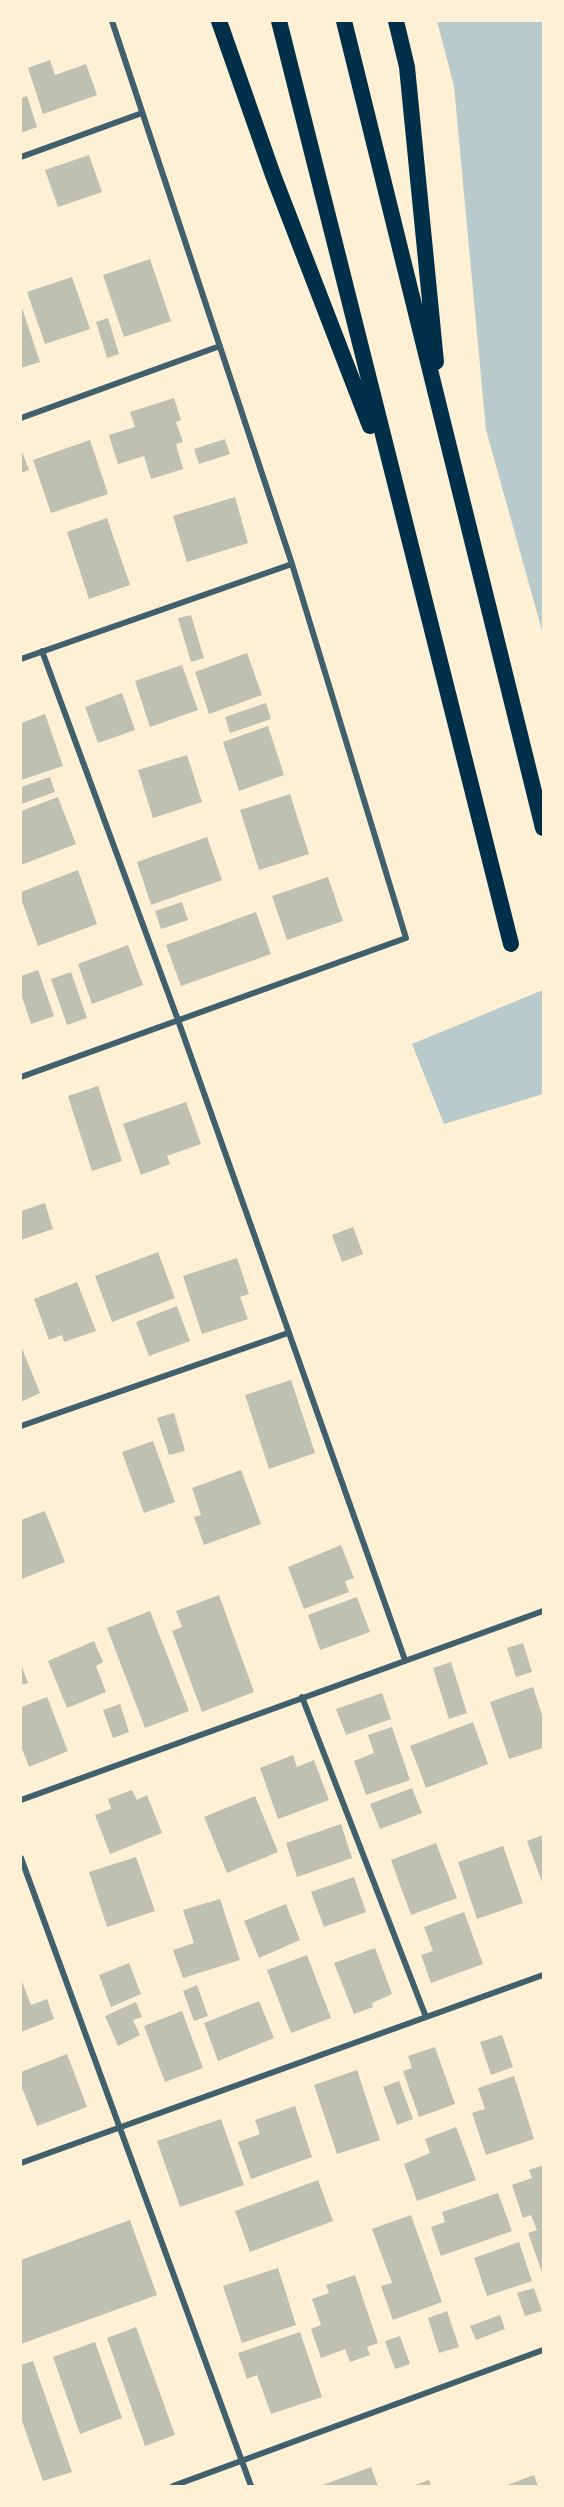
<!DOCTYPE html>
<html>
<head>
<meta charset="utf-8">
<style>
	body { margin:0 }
	#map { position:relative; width:564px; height:2507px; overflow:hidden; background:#fdf0d5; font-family:"Varela Round",sans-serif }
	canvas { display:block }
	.frame { position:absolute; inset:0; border:22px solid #fdf0d5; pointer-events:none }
</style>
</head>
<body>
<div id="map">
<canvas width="564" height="2507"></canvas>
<div class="frame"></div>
</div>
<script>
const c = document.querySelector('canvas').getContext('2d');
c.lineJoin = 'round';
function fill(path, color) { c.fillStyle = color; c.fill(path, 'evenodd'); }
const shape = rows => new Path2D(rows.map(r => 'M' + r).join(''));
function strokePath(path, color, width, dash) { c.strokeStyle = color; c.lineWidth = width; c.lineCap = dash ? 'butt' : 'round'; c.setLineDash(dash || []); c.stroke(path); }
const green = shape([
	[437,21,543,21,543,634,486,430,454,86],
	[543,990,543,1094,444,1124,412,1044]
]);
const building = shape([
	[50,60,55,75,86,64,97,95,43,114,28,68],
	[27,96,37,127,21,133,21,98],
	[89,155,102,192,58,207,45,170],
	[150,259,171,321,124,337,103,275],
	[72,277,90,329,45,344,27,292],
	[21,305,40,362,21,368],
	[108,318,119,354,107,358,96,322],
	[174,398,181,420,176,422,183,442,176,444,183,469,151,479,144,456,118,464,109,435,135,427,130,412],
	[225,439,230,454,199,464,194,449],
	[90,440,108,494,51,513,33,460],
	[21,449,29,470,21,473],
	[235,497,248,543,187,562,173,516],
	[107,518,130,585,89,599,67,532],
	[191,615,204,658,191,662,178,618],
	[247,653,262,695,209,714,195,672],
	[182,665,198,710,150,727,135,681],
	[122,693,135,730,98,743,85,707],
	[266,703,271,719,230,733,225,717],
	[45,714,63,766,21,780,21,723],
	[268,726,284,775,239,791,223,742],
	[187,755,202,802,153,818,138,770],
	[50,777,55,792,21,804,21,787],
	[290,794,309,854,259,870,240,810],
	[58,797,76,844,21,865,21,811],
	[207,837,222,880,151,905,137,862],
	[78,870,97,924,38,946,21,899,21,892],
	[328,877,343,921,287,940,272,896],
	[182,902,188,920,161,929,155,911],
	[256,912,271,954,181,986,166,945],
	[128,945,143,985,92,1004,78,964],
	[38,970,54,1016,31,1024,21,994,21,976],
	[71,972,87,1018,67,1025,51,979],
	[98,1086,122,1161,92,1171,68,1096],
	[186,1102,201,1144,167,1156,170,1164,141,1175,123,1124],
	[45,1203,53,1229,21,1240,21,1211],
	[353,1227,363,1254,342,1262,332,1235],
	[158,1252,175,1298,112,1322,95,1276],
	[237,1258,249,1294,240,1297,248,1319,202,1334,183,1276],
	[77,1282,96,1331,64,1342,62,1335,49,1340,34,1299],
	[177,1306,190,1341,149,1356,136,1322],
	[21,1346,40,1393,21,1402],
	[291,1380,315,1453,269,1469,245,1395],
	[174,1413,185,1451,169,1455,157,1418],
	[153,1441,175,1502,144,1513,122,1452],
	[241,1470,261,1524,204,1545,194,1517,201,1515,192,1488],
	[45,1511,65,1562,21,1579,21,1520],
	[341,1545,354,1578,345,1581,349,1592,304,1609,288,1567],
	[219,1595,254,1692,202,1712,172,1631,182,1627,176,1611],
	[357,1597,370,1632,320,1650,308,1615],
	[150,1611,189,1711,145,1728,107,1628],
	[94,1641,103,1662,96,1666,106,1692,67,1708,48,1661],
	[523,1643,532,1672,516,1677,507,1648],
	[451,1662,467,1713,449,1719,433,1668],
	[21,1664,28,1683,21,1685],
	[533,1687,543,1718,543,1748,509,1759,490,1702],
	[382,1693,391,1719,346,1735,336,1709],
	[47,1697,68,1751,29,1767,21,1746,21,1707],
	[120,1704,129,1732,113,1738,103,1710],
	[473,1722,488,1764,426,1788,410,1746],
	[392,1727,410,1780,366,1795,354,1761,374,1753,368,1735],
	[293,1755,297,1767,314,1760,329,1800,278,1819,260,1768],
	[412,1788,422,1813,380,1829,370,1804],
	[132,1790,137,1800,147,1795,162,1833,110,1854,95,1815,111,1809,108,1799],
	[255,1796,278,1852,227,1873,204,1817],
	[341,1824,352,1858,297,1877,286,1843],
	[543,1835,543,1885,527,1841],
	[436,1843,457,1898,411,1915,391,1860],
	[503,1846,523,1903,477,1919,458,1862],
	[136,1857,155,1911,107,1927,89,1872],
	[354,1877,366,1912,324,1927,311,1892],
	[220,1899,240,1960,183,1978,173,1950,194,1943,183,1910],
	[286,1904,300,1940,259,1958,244,1921],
	[464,1912,483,1964,431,1983,421,1955,433,1951,424,1927],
	[375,1948,392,1994,372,2003,373,2007,354,2014,334,1963],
	[307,1955,331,2018,291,2033,267,1970],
	[129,1963,141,1994,111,2007,99,1975],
	[21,1979,31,2005,47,1999,54,2019,21,2032],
	[197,1985,208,2016,194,2021,183,1991],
	[259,2001,274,2038,218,2061,204,2023],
	[136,2002,142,2017,133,2020,140,2035,118,2046,105,2016],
	[182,2011,203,2068,165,2082,144,2026],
	[502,2035,513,2067,491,2075,480,2042],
	[435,2047,455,2104,419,2117,403,2071,412,2068,408,2056],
	[67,2054,87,2107,37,2126,21,2085,21,2072],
	[357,2070,380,2140,337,2154,314,2085],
	[514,2076,534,2139,486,2155,472,2113,485,2109,478,2088],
	[399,2081,413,2119,397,2125,383,2087],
	[295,2106,312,2157,251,2179,238,2142,260,2134,255,2120],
	[221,2119,244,2185,180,2207,157,2141],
	[456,2127,476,2180,417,2201,404,2164,430,2153,425,2139],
	[543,2165,543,2275,528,2233,537,2230,531,2215,523,2218,512,2185,532,2178,529,2170],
	[318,2180,333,2221,250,2252,235,2211],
	[498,2193,512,2231,441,2256,431,2227,445,2222,442,2212],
	[411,2215,442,2302,393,2320,381,2286,392,2283,372,2229],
	[130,2220,157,2295,21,2344,21,2260],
	[519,2242,532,2281,487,2296,474,2258],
	[278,2268,296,2325,242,2343,223,2286],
	[355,2275,378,2343,367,2347,370,2355,350,2362,345,2349,321,2358,311,2329,321,2325,312,2299,329,2293,326,2285],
	[534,2288,542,2311,525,2316,517,2293],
	[447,2311,459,2347,439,2353,428,2318],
	[500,2315,505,2329,476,2340,470,2326],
	[136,2327,175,2435,145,2446,107,2338],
	[300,2332,322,2397,271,2414,257,2375,247,2379,238,2353],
	[400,2336,410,2364,395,2369,385,2341],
	[95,2342,122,2418,80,2434,53,2357],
	[33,2361,72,2472,43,2481,21,2418,21,2365],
	[371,2467,378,2486,320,2486],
	[534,2475,538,2486,505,2486],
	[429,2480,431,2486,412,2486]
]);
const minor = shape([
	[21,157,142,113],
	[21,418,220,346],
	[42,651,178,1020,405,1660],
	[21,659,292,564],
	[21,1077,406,938,292,564,112,21],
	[21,1426,288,1333],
	[302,1697,426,2017],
	[21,1800,543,1611],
	[21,1858,251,2486],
	[21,2163,543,1975],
	[173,2486,543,2350]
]);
const trunk = shape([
	[219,21,273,175,370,426],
	[279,21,511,944],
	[344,21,543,828],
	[396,21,407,67,436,362]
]);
fill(green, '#b9caca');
fill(building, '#bec0b2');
strokePath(minor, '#3f606c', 6);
strokePath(trunk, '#003049', 16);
</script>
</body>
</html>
